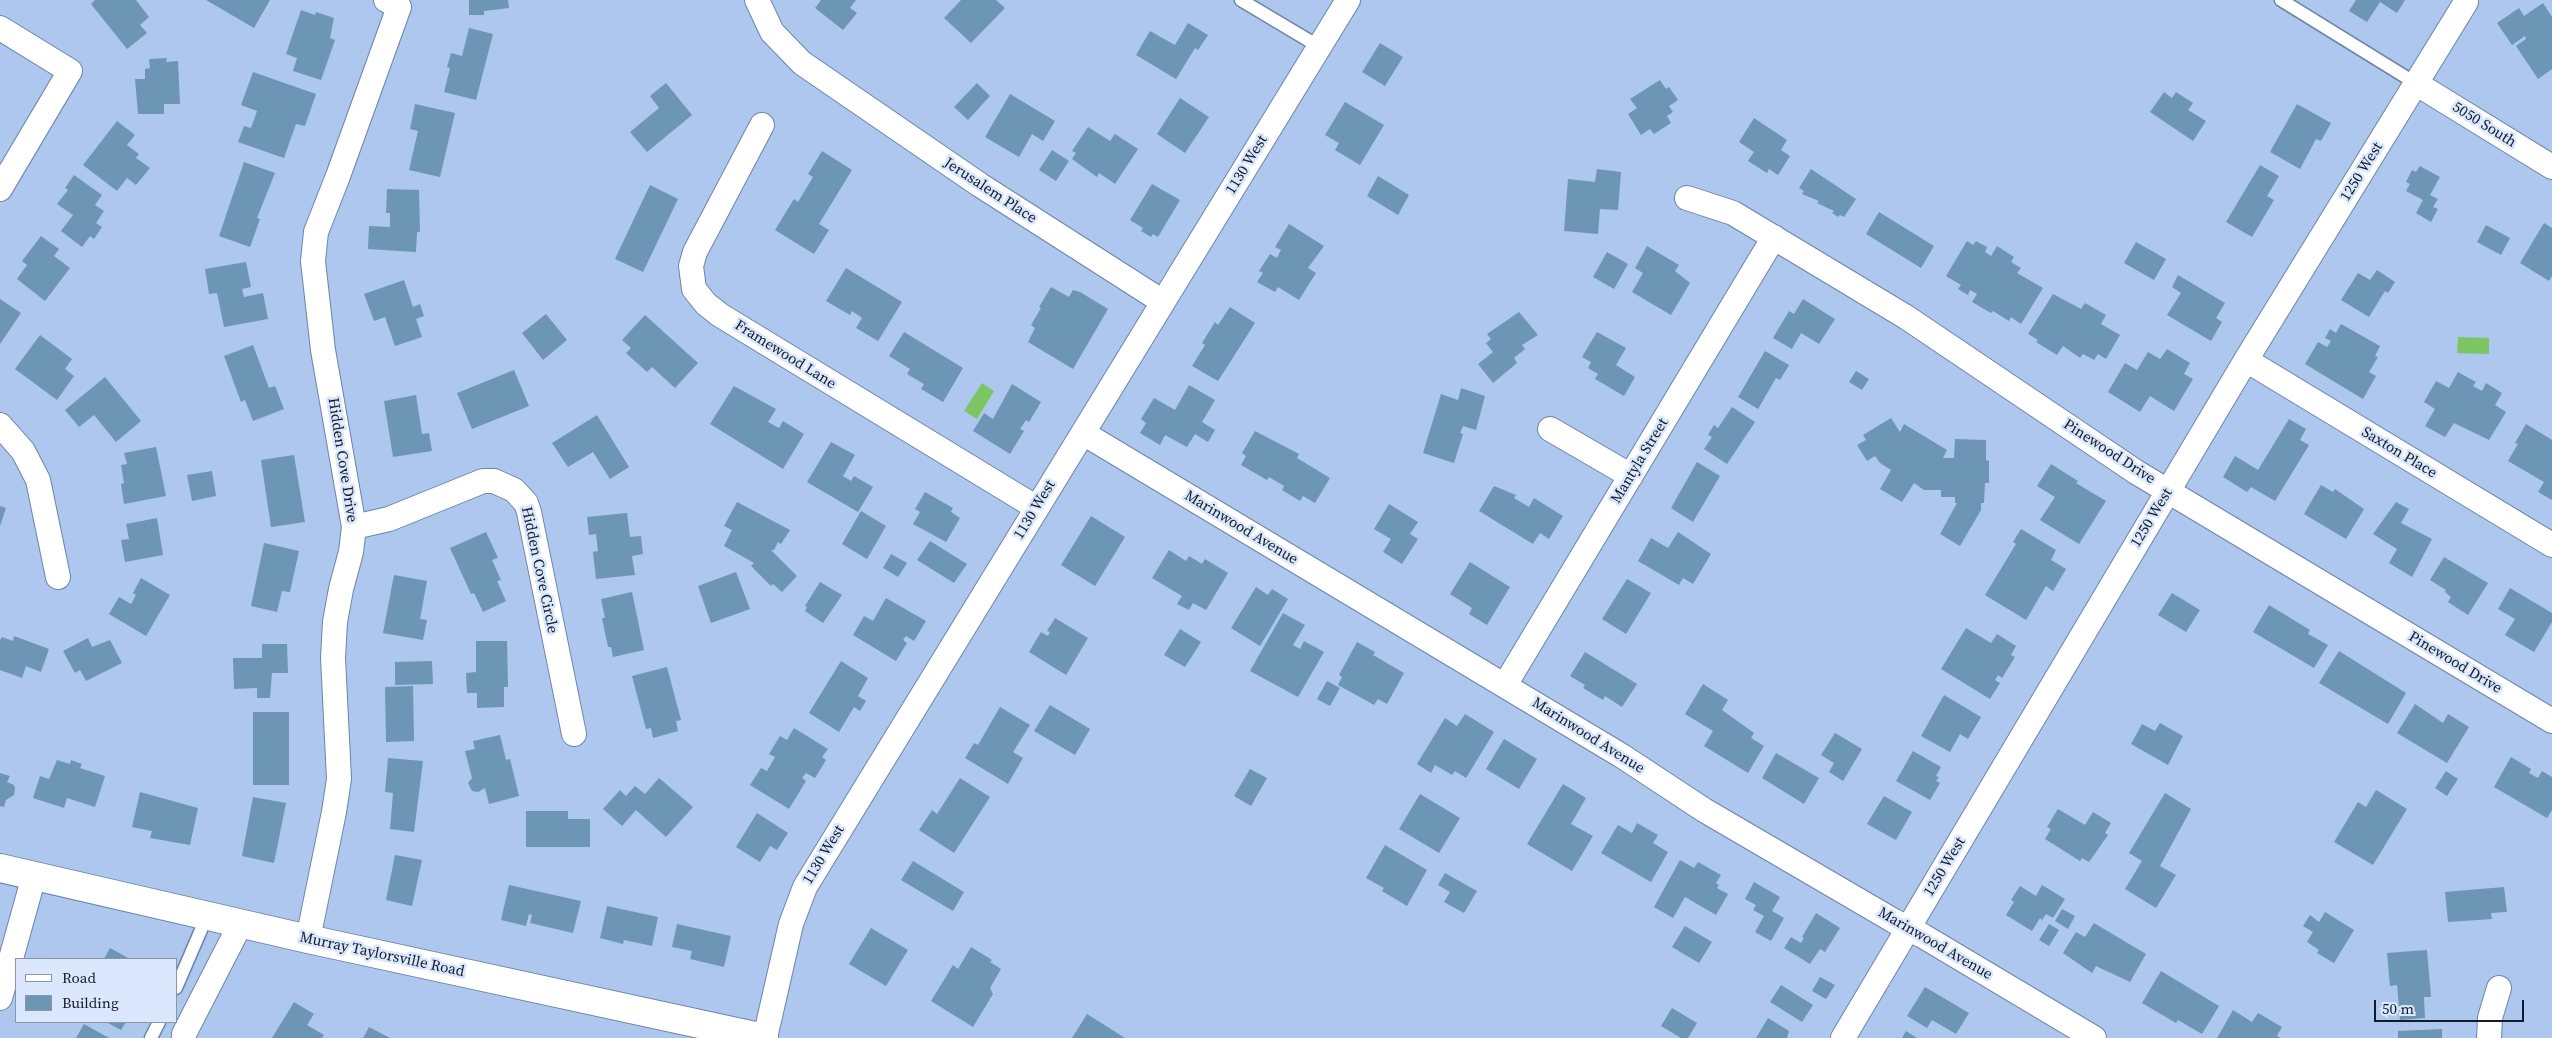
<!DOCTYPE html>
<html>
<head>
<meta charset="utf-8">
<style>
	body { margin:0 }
	#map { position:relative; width:2552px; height:1038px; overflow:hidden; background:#adc7ef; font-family:"Source Serif 4",serif }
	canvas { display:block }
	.legend { position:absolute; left:15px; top:958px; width:162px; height:65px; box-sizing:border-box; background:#dae7fc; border:1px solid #8a95a8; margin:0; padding:6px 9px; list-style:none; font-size:15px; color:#111b29 }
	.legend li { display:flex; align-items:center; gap:10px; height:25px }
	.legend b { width:25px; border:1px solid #8a95a8 }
	.scale { position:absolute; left:2374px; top:1000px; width:150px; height:22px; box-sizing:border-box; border:2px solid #111b29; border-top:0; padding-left:6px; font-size:15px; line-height:18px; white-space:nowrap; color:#111b29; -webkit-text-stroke:4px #dae7fc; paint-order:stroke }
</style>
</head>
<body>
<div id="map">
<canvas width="2552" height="1038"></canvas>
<ul class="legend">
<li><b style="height:6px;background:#fff"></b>Road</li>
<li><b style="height:14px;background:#6c96b3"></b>Building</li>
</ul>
<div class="scale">50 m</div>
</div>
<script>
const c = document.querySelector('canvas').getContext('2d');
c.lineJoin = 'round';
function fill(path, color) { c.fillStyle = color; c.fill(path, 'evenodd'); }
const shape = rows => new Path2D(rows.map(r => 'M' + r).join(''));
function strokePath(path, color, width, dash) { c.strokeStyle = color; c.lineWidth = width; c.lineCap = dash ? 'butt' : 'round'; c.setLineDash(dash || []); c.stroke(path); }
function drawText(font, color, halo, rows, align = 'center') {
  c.font = font + ' "Source Serif 4",serif'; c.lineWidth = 5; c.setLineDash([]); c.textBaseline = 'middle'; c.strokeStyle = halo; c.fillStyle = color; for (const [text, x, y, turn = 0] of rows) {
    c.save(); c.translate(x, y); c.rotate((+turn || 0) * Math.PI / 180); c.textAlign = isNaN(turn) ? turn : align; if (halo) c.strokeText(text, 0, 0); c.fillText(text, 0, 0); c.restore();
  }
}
const water = shape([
	[2458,337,2489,338,2489,354,2457,353],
	[982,383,994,391,977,419,964,411]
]);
const building = shape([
	[95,0,136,0,149,17,140,25,147,33,127,49,91,4],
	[206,0,270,0,254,28],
	[469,0,508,0,509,8,484,11,484,15,469,15],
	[821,0,856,0,850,8,857,13,843,30,815,8],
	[961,0,996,0,1005,8,971,43,944,18],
	[2356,0,2405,0,2397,13,2380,2,2367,22,2349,11],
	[2543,3,2552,17,2552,69,2538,79,2516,46,2526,39,2525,36,2512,45,2497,23,2519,8,2524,16],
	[301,10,315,15,316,12,334,18,330,38,335,40,321,80,293,71,297,58,286,54],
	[1188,23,1208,35,1198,50,1195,48,1176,79,1136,55,1150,31,1175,45],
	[469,28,493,34,476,100,444,92,450,68,447,67,451,53,462,56],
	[1380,43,1403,57,1385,86,1362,72],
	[167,58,166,62,178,61,180,104,164,104,164,114,138,114,135,79,145,79,145,69,150,68,149,59],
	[253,72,316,94,305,126,296,124,284,158,238,142,244,126,251,128,257,111,241,105],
	[1660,80,1666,89,1669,87,1678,100,1669,106,1673,112,1667,116,1671,123,1654,134,1650,129,1641,135,1628,114,1637,108,1630,99],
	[666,83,692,115,647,152,630,132,659,108,650,96],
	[977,83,990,96,968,120,954,107],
	[2164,92,2172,98,2176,92,2193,103,2188,110,2206,121,2193,141,2150,112],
	[1010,94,1055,121,1043,141,1032,134,1019,157,985,137],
	[1180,98,1209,117,1185,153,1157,134],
	[1345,102,1384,125,1360,165,1335,150,1339,143,1325,135],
	[415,104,455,113,440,177,409,170,418,131,410,129],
	[2297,104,2331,123,2321,141,2316,139,2300,169,2270,152],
	[1754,118,1787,140,1781,150,1790,156,1778,175,1769,169,1767,173,1748,161,1754,152,1739,142],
	[117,121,135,135,127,145,139,154,136,158,150,168,136,185,127,178,117,191,83,165],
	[1088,127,1110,141,1115,134,1138,149,1115,184,1099,173,1097,177,1072,159,1076,153,1072,151],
	[1052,150,1069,161,1056,181,1039,170],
	[822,151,852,170,819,224,829,230,814,254,775,230,794,199,798,202,813,177,808,174],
	[244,162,275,173,257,218,260,219,250,247,219,236],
	[2260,165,2279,176,2267,196,2274,200,2252,237,2226,222],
	[2420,166,2440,177,2430,195,2438,199,2433,207,2438,209,2431,222,2416,213,2423,200,2406,191,2410,184,2406,182,2412,170,2416,172],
	[1597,169,1621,172,1618,210,1600,209,1598,234,1564,231,1568,179,1595,182],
	[1811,169,1856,199,1844,217,1840,215,1838,217,1832,213,1834,211,1817,203,1819,201,1802,194,1804,191,1799,188],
	[74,175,102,195,95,205,104,211,96,223,102,227,94,239,90,236,82,247,61,231,73,215,57,204,68,190,65,188],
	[1378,176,1409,195,1398,215,1367,196],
	[1152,184,1180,200,1158,237,1153,234,1151,237,1141,231,1143,228,1130,220],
	[650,185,678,199,643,272,615,259],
	[387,189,419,190,420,232,417,232,416,252,368,249,369,226,390,227,390,213,386,213],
	[1879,212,1934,246,1921,268,1866,234],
	[2544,223,2552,228,2552,276,2549,281,2520,263],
	[1289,224,1324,246,1308,268,1316,273,1299,300,1278,287,1275,292,1257,282,1263,273,1259,271,1270,254,1277,258,1281,250,1275,247],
	[2486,225,2510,238,2501,255,2477,242],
	[41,236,59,249,54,256,70,268,45,301,17,279,27,265,22,261],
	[1967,241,1973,245,1976,241,1987,247,1985,252,1991,256,1997,246,2014,257,2011,262,2021,268,2017,273,2043,288,2021,324,2011,317,2009,321,1993,311,1991,313,1972,302,1977,294,1970,290,1968,295,1958,289,1961,285,1946,276],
	[2136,242,2166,259,2154,280,2124,263],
	[1647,246,1679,265,1675,271,1690,283,1671,315,1632,292,1643,273,1635,268],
	[1607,252,1628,264,1614,289,1593,277],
	[246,262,251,287,242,289,244,297,263,293,268,319,224,327,217,293,209,294,205,269],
	[846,268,902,302,878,341,856,328,862,318,852,311,850,315,826,301],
	[2377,270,2395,282,2388,293,2385,291,2369,317,2341,300,2358,273,2370,280],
	[2178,275,2225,303,2216,318,2222,322,2211,341,2167,315,2181,293,2172,287],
	[404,280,413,307,420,304,424,316,416,319,422,337,395,346,385,317,374,321,364,294],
	[1051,287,1069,297,1073,290,1080,292,1108,309,1073,369,1028,342,1035,328,1031,325,1041,308,1039,307],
	[2053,294,2081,309,2085,303,2106,315,2101,324,2120,335,2106,359,2098,354,2094,360,2083,354,2080,358,2063,346,2057,355,2036,342,2038,340,2028,334],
	[0,299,21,313,0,344],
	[1803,299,1835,319,1819,344,1801,333,1792,349,1773,338,1789,311,1794,314],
	[1230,307,1255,323,1218,381,1192,366,1205,345,1202,343,1215,322,1218,325],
	[1519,312,1538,335,1522,345,1525,349,1514,358,1517,363,1493,383,1478,364,1493,352,1486,343,1491,339,1487,334],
	[546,314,567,340,543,360,522,333],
	[645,315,698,363,675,388,652,367,647,372,626,353,631,348,622,340],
	[2341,324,2380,346,2375,356,2378,357,2369,372,2376,376,2363,399,2305,364,2318,342,2327,347,2331,341,2325,338,2330,329,2336,333],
	[904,332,963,368,943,402,921,389,924,384,907,374,910,369,889,356],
	[1597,332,1626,348,1616,365,1635,377,1624,396,1595,379,1598,374,1588,368,1591,362,1582,357],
	[40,335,72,359,65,369,74,376,57,400,15,369],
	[253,345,269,388,275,386,284,409,253,421,245,400,241,402,224,356],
	[2167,349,2190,363,2184,374,2193,379,2174,411,2150,396,2140,412,2108,392,2125,363,2137,370,2148,352,2160,359],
	[1765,351,1789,365,1780,380,1776,378,1758,409,1738,397],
	[514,370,529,406,472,429,457,393],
	[1856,371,1869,379,1862,390,1849,382],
	[2458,372,2476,382,2473,386,2482,391,2486,383,2502,393,2495,405,2506,412,2489,440,2454,423,2445,437,2425,426,2435,409,2424,402,2436,381,2449,388],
	[105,377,141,421,116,442,94,415,79,427,65,410],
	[1012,384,1041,402,1029,422,1026,420,1020,429,1024,431,1010,454,973,431,984,413,993,419],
	[1189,385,1215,400,1202,422,1215,430,1208,442,1195,434,1187,447,1165,435,1160,445,1140,433,1146,423,1141,419,1154,398,1175,410],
	[734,386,776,409,768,422,779,428,783,421,804,434,783,469,710,424],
	[1461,388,1485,396,1476,430,1463,426,1460,433,1463,434,1454,463,1423,453,1441,394,1458,400],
	[416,395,422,434,429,433,432,451,393,457,384,401],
	[1732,407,1755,422,1727,464,1704,449,1712,437,1708,435,1714,425,1718,428],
	[597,415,629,467,610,479,593,452,568,467,552,443],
	[1891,418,1900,432,1904,424,1947,450,1943,458,1954,458,1955,439,1986,440,1986,460,1989,461,1989,483,1985,483,1984,503,1981,503,1981,510,1960,546,1940,534,1957,503,1955,503,1955,497,1941,497,1941,490,1924,490,1914,483,1902,502,1880,489,1891,470,1880,463,1875,456,1867,461,1857,445,1866,440,1863,435],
	[2289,419,2306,429,2300,440,2309,445,2275,501,2251,487,2247,492,2223,477,2235,456,2258,470],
	[2526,424,2552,440,2552,500,2538,492,2544,482,2508,461,2518,444,2515,443],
	[1255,431,1299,454,1297,458,1330,478,1315,503,1303,496,1300,501,1282,490,1284,486,1269,477,1267,480,1241,465,1246,456,1242,453],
	[831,442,855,455,843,476,851,481,854,476,873,487,858,512,807,482],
	[156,447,166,496,124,504,121,484,124,483,121,465,127,464,124,453],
	[294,455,305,522,271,527,261,460],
	[1697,462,1720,476,1693,522,1671,508],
	[2051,464,2078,481,2076,483,2106,501,2079,544,2040,520,2055,497,2037,486],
	[212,471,216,496,192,501,187,475],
	[2321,485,2333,492,2335,489,2364,509,2346,539,2304,514],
	[1494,486,1516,495,1514,498,1529,507,1534,498,1563,516,1549,539,1540,533,1533,544,1479,511],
	[925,492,953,508,951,512,960,518,946,542,913,524,920,512,915,509],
	[737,502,790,530,781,544,778,542,774,550,771,550,797,576,782,592,773,584,771,586,751,566,754,563,724,546,732,530,724,526],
	[2396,502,2409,509,2401,523,2432,539,2412,577,2389,563,2397,549,2373,534],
	[1389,504,1418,522,1410,534,1418,539,1402,564,1383,552,1391,539,1374,529],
	[0,506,6,508,0,526],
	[861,511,886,526,867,559,842,544],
	[627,513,630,537,641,536,643,554,632,556,635,575,596,579,593,552,598,551,596,534,589,535,587,517],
	[1091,516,1125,537,1095,586,1061,565],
	[157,518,163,555,125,562,121,540,129,539,126,524],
	[2021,529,2056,550,2051,560,2066,569,2053,591,2046,586,2026,620,1985,595,2016,544,2013,542],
	[486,532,498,558,492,560,501,580,497,581,506,601,483,612,474,593,471,594,450,548],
	[1678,532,1711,554,1693,584,1683,578,1679,585,1638,561,1651,538,1668,548],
	[930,541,967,564,954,583,917,560],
	[264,543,299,551,290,592,282,591,277,612,251,606],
	[1169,550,1186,561,1189,556,1202,564,1205,559,1228,573,1206,610,1193,603,1189,610,1177,604,1182,596,1152,578],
	[891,554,907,563,898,577,883,568],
	[2444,557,2488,583,2468,615,2448,602,2451,597,2445,592,2446,590,2430,580],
	[1470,562,1510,587,1487,625,1469,614,1472,608,1450,594],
	[736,572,750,609,711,623,698,586],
	[394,575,427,581,420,619,427,620,423,640,383,633],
	[141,578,170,595,146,636,109,614,119,597,131,604,136,595,133,593],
	[1627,579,1651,593,1626,634,1602,619],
	[820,582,842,595,823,623,805,611,807,607,805,606],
	[1256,587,1268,595,1272,589,1288,599,1260,646,1231,628],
	[2510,588,2552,613,2552,622,2534,652,2505,635,2515,619,2498,609],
	[632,592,644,650,613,657,611,647,608,647,602,618,605,618,601,599],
	[2172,593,2200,610,2186,632,2158,615],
	[886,598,926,621,914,641,906,636,903,640,907,643,896,661,853,635,864,616,873,621],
	[2269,605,2310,630,2308,634,2328,645,2314,668,2253,632],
	[1283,613,1305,625,1293,645,1300,649,1304,641,1324,652,1298,697,1250,671],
	[1055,618,1088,638,1066,675,1029,652,1041,632,1048,636,1050,632,1047,631],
	[1966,628,1991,643,1997,634,2016,646,2011,655,2015,657,2002,678,1998,675,1995,680,2000,683,1990,699,1941,669],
	[1180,629,1201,642,1185,667,1164,655],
	[14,636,49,649,41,672,26,666,22,678,0,670,0,640,2,637,13,641],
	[88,638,92,647,110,640,122,663,86,681,80,670,75,673,63,651],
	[476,641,507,641,508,687,504,687,504,707,477,708,477,693,467,693,466,673,476,672],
	[1357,642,1375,652,1373,655,1404,673,1387,704,1378,699,1374,705,1338,685,1342,677,1339,675],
	[262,644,287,644,288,673,272,673,270,698,257,698,257,688,234,689,233,658,262,658],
	[2339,651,2406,693,2388,724,2319,683],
	[1585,652,1637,684,1622,707,1605,696,1603,700,1583,688,1585,685,1570,676],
	[432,661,433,684,395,685,395,662],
	[841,661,868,678,858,696,866,701,860,711,854,707,839,732,809,713],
	[667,667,681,720,676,721,678,731,653,738,651,728,646,729,632,676],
	[1327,681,1340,688,1330,706,1317,699],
	[1703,684,1728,700,1722,710,1754,733,1751,738,1764,746,1748,773,1704,746,1713,731,1685,714],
	[413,686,414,741,386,742,385,687],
	[1944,695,1981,717,1968,739,1960,734,1950,752,1921,736],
	[2415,704,2443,723,2448,714,2469,727,2447,763,2397,733],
	[1050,705,1090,729,1075,755,1034,731],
	[1000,707,1030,725,1013,752,1023,758,1008,784,965,758,974,743,978,745],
	[253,712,289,712,289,785,253,785],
	[1465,714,1494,732,1466,778,1455,771,1452,775,1435,765,1431,773,1417,764,1445,718,1457,726],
	[2160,723,2183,736,2168,765,2131,744,2142,724,2155,731],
	[794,728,828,749,822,757,826,760,815,778,806,773,802,778,806,781,789,809,750,785,761,768,767,771,775,757,769,754,780,736,787,740],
	[1835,733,1862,749,1843,781,1829,772,1834,763,1821,755],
	[500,735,506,760,510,759,519,796,489,804,485,788,478,792,472,791,468,783,472,778,465,751,475,749,473,741],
	[1504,739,1537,759,1519,789,1486,769],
	[1913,751,1941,767,1936,776,1939,777,1936,781,1940,783,1930,800,1896,781],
	[1776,753,1819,778,1804,804,1762,778],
	[2511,757,2531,769,2529,773,2538,778,2542,771,2552,777,2552,810,2547,818,2494,787],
	[388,758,423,761,414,832,390,829,393,793,385,792],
	[57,760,70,764,71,760,82,764,80,768,105,776,95,807,67,798,64,808,33,798,40,776,49,779],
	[1250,769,1267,778,1251,806,1234,796],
	[2446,771,2458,779,2447,796,2435,788],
	[0,773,10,776,7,782,14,785,15,789,14,795,6,800,4,807,0,806],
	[659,778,693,807,666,837,636,810,622,826,603,809,620,790,626,796,635,786,645,794],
	[960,778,990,797,954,853,919,830,932,810,937,814],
	[1563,784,1586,798,1571,824,1593,836,1572,871,1527,844],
	[2376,790,2407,809,2373,865,2334,842,2358,802,2366,807],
	[140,792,198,808,190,845,150,838,152,831,132,827],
	[2165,793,2191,809,2160,866,2176,875,2156,908,2125,889,2142,861,2129,853],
	[1420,794,1460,818,1439,853,1399,829],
	[1884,796,1912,812,1896,840,1867,824],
	[253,797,286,803,274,863,242,856],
	[2058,809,2085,825,2093,812,2111,823,2105,833,2108,835,2089,862,2082,858,2080,861,2045,839,2051,829,2047,827],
	[526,811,568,811,568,819,590,819,590,847,526,847],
	[757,813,788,833,777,850,770,846,760,862,736,847],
	[1637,823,1658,835,1653,843,1668,852,1651,882,1601,853,1618,825,1632,833],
	[1385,845,1427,870,1407,906,1382,891,1384,888,1366,878],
	[395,855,422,860,412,906,386,900],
	[1680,860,1694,868,1698,862,1721,875,1716,883,1719,885,1717,888,1728,894,1716,915,1685,897,1673,918,1654,907],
	[913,861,964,892,953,911,901,880],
	[1445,873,1477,891,1464,913,1444,902,1450,892,1438,885],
	[1754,882,1780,897,1772,911,1784,918,1771,941,1755,932,1764,916,1753,910,1756,905,1745,899],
	[509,885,581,901,573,933,530,923,532,915,529,914,526,926,501,920],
	[2042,885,2065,899,2053,918,2046,914,2042,920,2040,918,2032,931,2006,915,2014,902,2011,900,2020,886,2036,896],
	[2504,887,2507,912,2491,913,2492,919,2448,922,2445,892],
	[607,906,658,917,652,946,624,940,623,944,600,938],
	[2062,909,2075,916,2068,929,2055,921],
	[2325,912,2354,930,2334,963,2317,953,2319,950,2307,942,2313,932,2303,926,2310,915,2319,922],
	[1816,913,1840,928,1825,952,1820,949,1810,964,1784,948,1791,937,1801,943,1804,938,1802,937],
	[2094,923,2146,954,2130,982,2096,966,2092,973,2063,953,2076,932,2085,937],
	[677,924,731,936,724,967,690,959,692,951,672,947],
	[2049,924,2059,930,2049,946,2039,940],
	[1685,926,1712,942,1699,963,1672,947],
	[871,928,908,950,886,986,849,964],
	[971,947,992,960,990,962,1001,969,990,988,993,994,973,1027,931,1001,953,965,958,969],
	[110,948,130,959,104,959],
	[2427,950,2431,997,2424,997,2425,1018,2400,1020,2397,985,2390,986,2387,953],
	[2161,971,2219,1006,2202,1034,2178,1020,2176,1023,2142,1003],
	[1820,977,1835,985,1826,999,1812,991],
	[1781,985,1813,1005,1802,1022,1770,1002],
	[1925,987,1969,1013,1956,1034,1932,1020,1927,1028,1907,1016],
	[294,1002,314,1014,307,1025,324,1035,322,1038,272,1038],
	[1672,1008,1697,1023,1688,1038,1681,1038,1661,1026],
	[2233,1010,2252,1022,2258,1013,2282,1027,2277,1036,2281,1038,2217,1038],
	[1087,1014,1125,1038,1072,1038],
	[1768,1018,1789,1031,1787,1038,1756,1038],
	[106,1022,126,1022,121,1030],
	[84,1024,109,1038,76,1038],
	[369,1027,390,1038,363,1038],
	[2442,1029,2442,1038,2398,1038,2398,1031],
	[1906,1031,1917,1038,1902,1038]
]);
const lane = shape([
	[1241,0,1318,46],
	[2281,0,2417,84],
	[176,988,207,916],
	[151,1038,159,1022]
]);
const street = shape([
	[757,0,772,32,802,63,980,185,1163,302],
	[0,28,70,71,0,189],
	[2417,84,2552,167],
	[762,125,695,252,691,266,694,289,706,304,720,315,1037,508],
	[1687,198,1733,213,1906,317,2136,472,2552,721],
	[2246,360,2552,545],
	[0,425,23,451,38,480,58,577],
	[1550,429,1631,476],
	[1083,433,1622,756,1704,810,1894,921,1923,936,2094,1038],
	[354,527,389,519,483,481,494,481,514,490,526,503,529,512,574,734],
	[1505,685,1774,237],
	[308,939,334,812,339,779,333,658,335,622,341,589,351,552,354,527,323,350,313,261,316,232,338,176,399,7,386,0],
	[0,998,34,876],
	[184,1038,184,1034,241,923],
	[765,1038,791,924,805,887,1348,0],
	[1843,1038,2246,360,2466,2],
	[2489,1038,2490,1018,2499,988]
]);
const secondary = shape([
	[0,868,308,939,764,1038]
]);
const streetNames = [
	["5050 South",2484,125,32],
	["1130 West",1247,165,-59],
	["1250 West",2362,172,-58],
	["Jerusalem Place",990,191,33],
	["Framewood Lane",785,355,32],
	["Pinewood Drive",2109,452,33],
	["Saxton Place",2399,453,31],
	["Hidden Cove Drive",342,460,81],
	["Mantyla Street",1640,461,-59],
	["1130 West",1035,510,-59],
	["1250 West",2152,518,-59],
	["Marinwood Avenue",1241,528,31],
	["Hidden Cove Circle",539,570,78],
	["Pinewood Drive",2455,663,31],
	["Marinwood Avenue",1588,736,32],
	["1130 West",824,855,-59],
	["1250 West",1945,867,-59],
	["Marinwood Avenue",1935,944,30],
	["Murray Taylorsville Road",382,955,12]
];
fill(water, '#7bc663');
fill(building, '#6c96b3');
strokePath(lane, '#6c84a9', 15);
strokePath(street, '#6c84a9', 26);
strokePath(secondary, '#6c84a9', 30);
strokePath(lane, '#fff', 12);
strokePath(street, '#fff', 24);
strokePath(secondary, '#fff', 28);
drawText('15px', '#111b29', '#dae7fc', streetNames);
</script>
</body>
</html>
